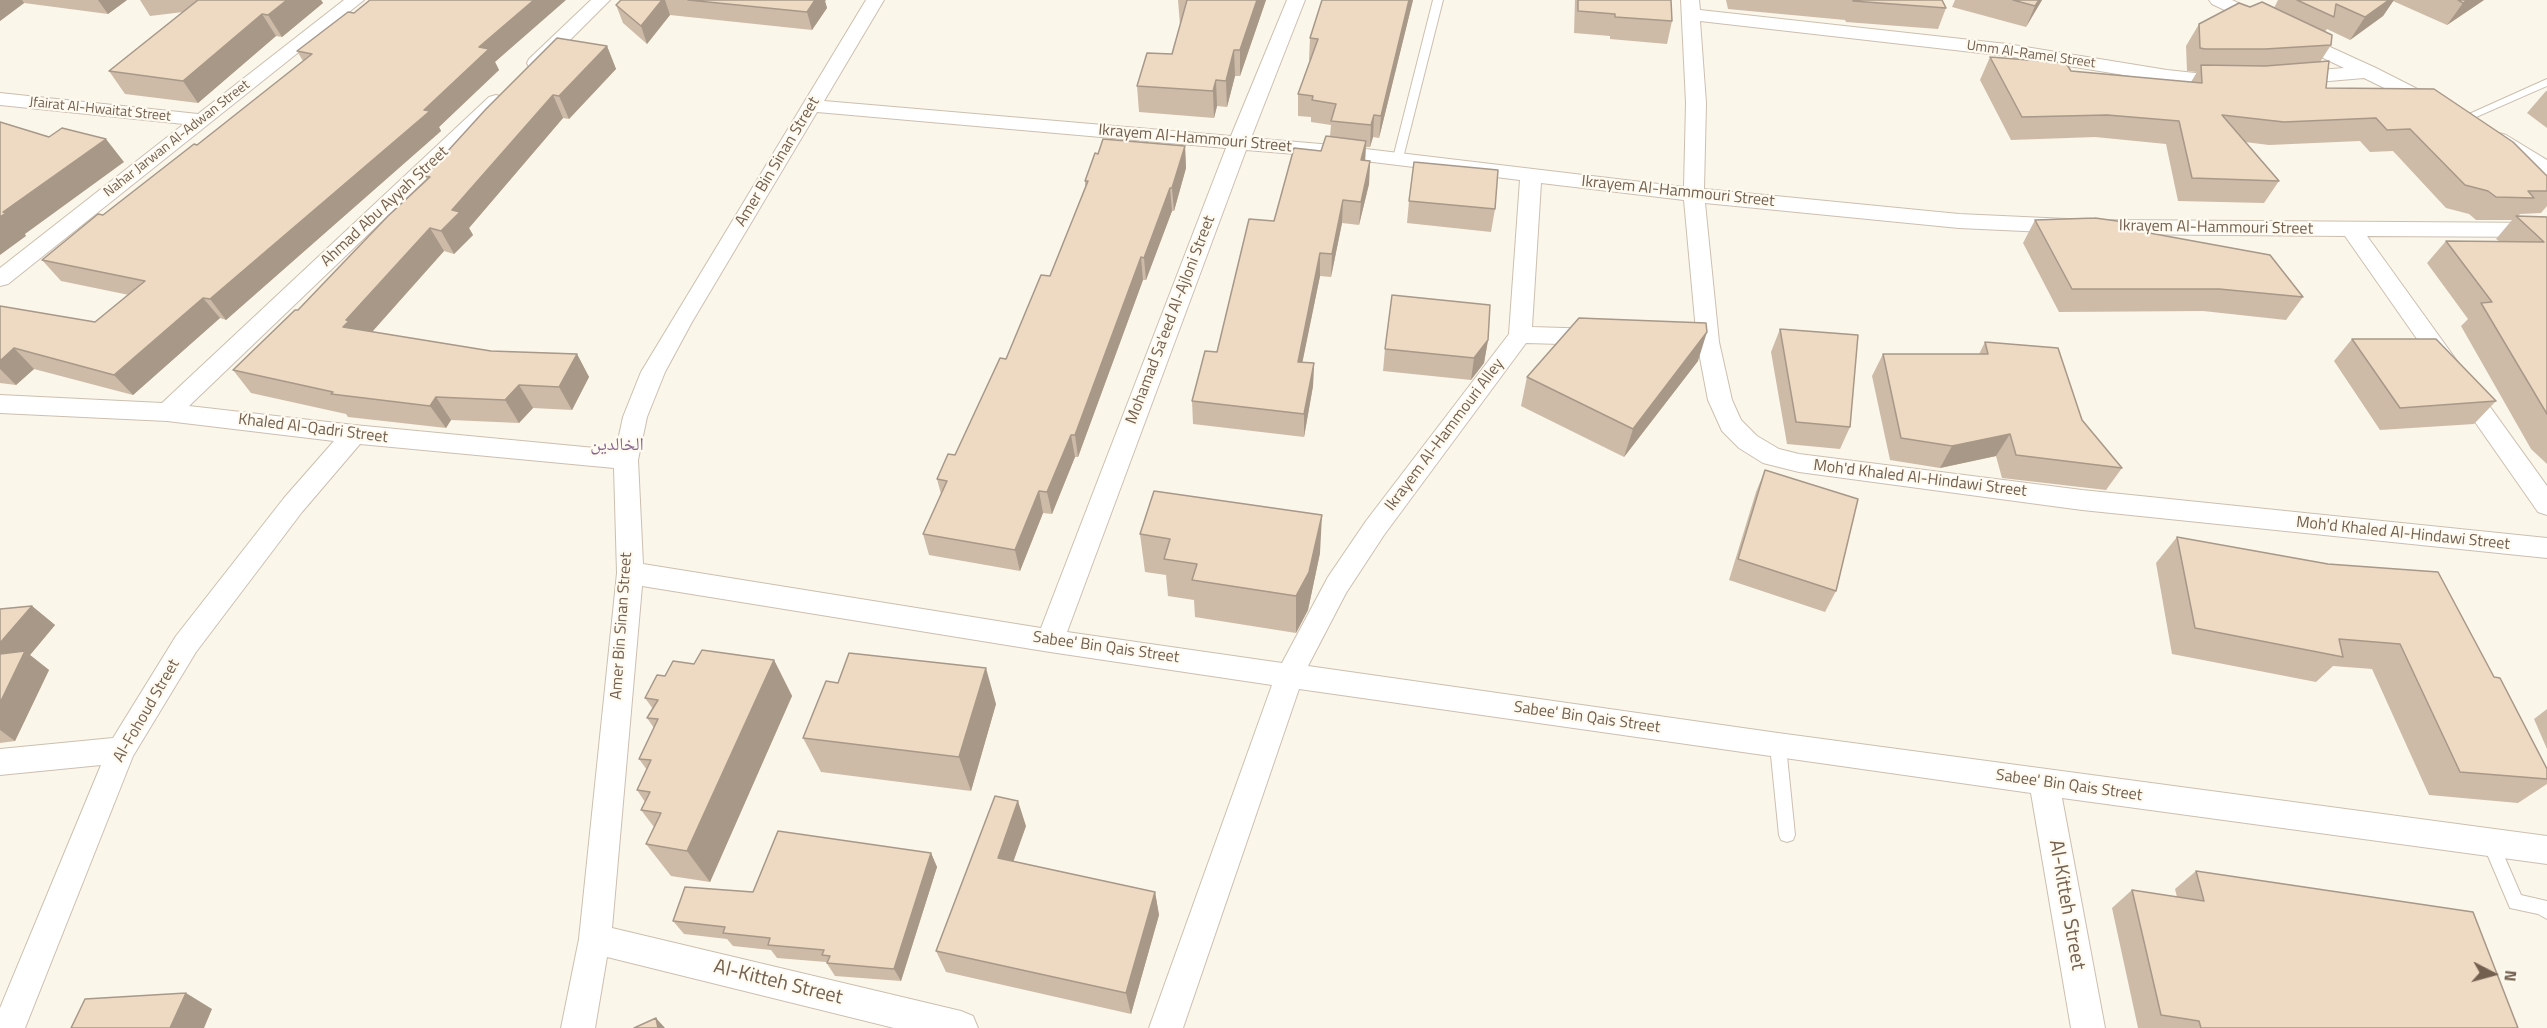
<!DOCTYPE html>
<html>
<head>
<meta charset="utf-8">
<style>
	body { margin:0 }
	#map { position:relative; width:2547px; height:1028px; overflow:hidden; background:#fbf6ea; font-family:"Titillium Web",sans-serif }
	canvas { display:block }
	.north { position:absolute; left:2463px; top:944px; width:60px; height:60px; -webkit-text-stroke:4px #fefaf0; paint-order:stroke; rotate:96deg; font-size:16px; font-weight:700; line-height:24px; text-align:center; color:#74604f }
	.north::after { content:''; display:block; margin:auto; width:21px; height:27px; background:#74604f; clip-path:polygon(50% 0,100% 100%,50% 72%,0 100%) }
</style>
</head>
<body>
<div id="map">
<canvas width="2547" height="1028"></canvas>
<div class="north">N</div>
</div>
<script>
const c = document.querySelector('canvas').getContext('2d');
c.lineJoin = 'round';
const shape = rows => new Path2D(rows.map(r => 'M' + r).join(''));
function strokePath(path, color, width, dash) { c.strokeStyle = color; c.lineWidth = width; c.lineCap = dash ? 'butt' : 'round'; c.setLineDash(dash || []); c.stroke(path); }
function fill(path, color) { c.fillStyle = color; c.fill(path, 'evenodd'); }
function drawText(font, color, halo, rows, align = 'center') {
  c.font = font + ' "Titillium Web","Noto Naskh Arabic",sans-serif'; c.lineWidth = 4.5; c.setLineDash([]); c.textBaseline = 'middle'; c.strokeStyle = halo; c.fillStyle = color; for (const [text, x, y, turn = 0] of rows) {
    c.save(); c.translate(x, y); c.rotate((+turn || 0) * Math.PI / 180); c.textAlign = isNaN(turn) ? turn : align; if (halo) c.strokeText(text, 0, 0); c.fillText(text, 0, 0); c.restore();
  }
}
const lane = shape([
	[1433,0,1443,0,1403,158,1398,161,1393,158,1433,0],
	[2547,79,2547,86,2467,121,2459,121,2458,119,2547,79],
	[1778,739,1783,741,1786,746,1795,835,1793,840,1787,842,1781,840,1779,835,1770,746,1773,741,1778,739],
	[2490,835,2496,837,2521,895,2547,901,2547,919,2538,914,2510,908,2482,842,2484,837,2490,835]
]);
const street = shape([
	[344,0,364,0,8,284,0,286,0,268,184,124,0,105,0,93,198,114,344,0],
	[591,0,610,0,543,67,529,67,527,63,529,59,591,0],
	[866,0,884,0,824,101,1231,136,1287,0,1305,0,1251,138,1332,145,1684,187,1686,103,1681,0,1699,0,1700,10,2007,44,2167,70,2232,77,2235,81,2232,85,2225,87,2167,82,2007,56,1700,21,1706,103,1704,189,1959,214,2067,219,2075,221,2078,226,2075,231,2067,233,1959,228,1705,203,1719,342,1732,400,1741,420,1757,436,1779,449,1799,454,2082,490,2547,538,2547,558,2082,510,1799,472,1763,463,1739,448,1722,431,1708,400,1697,342,1684,200,1541,183,1532,327,1597,329,1605,331,1608,337,1605,343,1597,345,1526,343,1384,535,1346,593,1308,666,1778,733,2547,836,2547,864,2062,798,2105,1028,2071,1028,2031,793,1299,689,1183,1028,1149,1028,1272,685,1050,652,642,586,612,928,961,1011,973,1016,978,1028,894,1028,607,957,595,1028,561,1028,579,939,617,573,614,468,360,444,302,512,196,652,133,756,25,1028,0,1028,0,1008,101,765,0,775,0,749,113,738,176,636,284,498,334,441,167,421,0,413,0,395,162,403,489,97,496,95,503,97,506,101,503,105,189,406,354,425,616,450,623,417,641,372,866,0],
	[817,112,1226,148,1041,628,643,564,638,460,647,417,665,372,692,322,817,112],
	[1246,150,1332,157,1520,180,1509,334,1366,521,1328,577,1282,663,1067,632,1246,150],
	[2209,0,2232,0,2268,17,2271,21,2268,25,2256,25,2212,4,2209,0],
	[2295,31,2376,68,2439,100,2442,104,2439,108,2425,108,2364,78,2294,84,2287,82,2284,78,2287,74,2294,72,2344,68,2288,41,2286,37,2288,33,2295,31],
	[2499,133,2506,135,2547,160,2547,175,2540,173,2492,143,2489,139,2492,135,2499,133],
	[2106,220,2547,223,2547,237,2367,236,2547,486,2547,515,2538,512,2345,236,2106,234,2098,232,2095,227,2098,222,2106,220]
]);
const wall = shape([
	[0,0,127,0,108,14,24,3,0,21],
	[140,0,321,0,323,3,282,37,276,36,198,103,125,94,109,71,183,12,150,16],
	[621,0,826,0,825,1,827,8,812,30,670,15,647,44,623,23,616,5],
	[1178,0,1266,0,1240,76,1235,76,1227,107,1217,106,1214,118,1139,112,1137,86,1172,54,1180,25],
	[1413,0,1379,138,1373,137,1370,147,1366,147,1365,160,1370,161,1369,184,1359,225,1342,223,1331,277,1320,276,1302,362,1314,363,1313,386,1304,437,1193,424,1192,401,1217,352,1274,221,1330,136,1331,125,1311,122,1311,117,1298,116,1298,94,1310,60,1309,60,1310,38],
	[1575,0,1671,0,1672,21,1667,44,1610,39,1610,36,1574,33],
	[1726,0,1942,0,1946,8,1938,29,1846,22,1845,20,1728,9],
	[1955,0,2042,0,2026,27,1952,7],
	[2278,0,2484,0,2447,25,2393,1,2383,16,2350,40,2327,29,2325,32,2331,45,2320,62,2326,88,2547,176,2547,206,2541,213,2520,214,2518,216,2547,217,2547,464,2531,449,2461,326,2468,319,2427,263,2446,241,2499,241,2496,239,2512,220,2476,220,2469,214,2446,208,2393,151,2370,152,2360,141,2269,145,2245,142,2279,181,2264,203,2178,201,2166,144,2095,137,2011,140,1980,80,1990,57,2071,71,2191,82,2197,72,2187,71,2186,46,2199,24,2250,7,2274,8],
	[607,46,616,69,569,119,563,118,469,228,473,235,454,254,444,251,372,332,491,351,577,354,589,377,572,410,533,408,519,423,451,420,446,428,348,417,346,414,251,393,233,370,298,310,427,180,425,176],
	[297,51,495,62,499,70,439,127,441,131,226,320,220,318,133,395,34,369,16,385,0,383,0,306,95,322,129,295,61,281,42,260,197,145,303,61],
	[2546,91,2547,91,2547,128,2527,113],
	[1185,146,1186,168,1174,211,1172,211,1146,280,1143,280,1078,457,1075,457,1052,514,1043,513,1020,571,929,555,923,534,941,494,937,479,955,455,1050,276,1085,187,1085,181,1098,154],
	[1409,201,1495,209,1491,232,1407,223],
	[2035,220,2144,232,2303,297,2286,320,2203,311,2059,312,2023,243],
	[1780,329,1850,427,1840,449,1787,444,1771,352],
	[2352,339,2496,401,2474,424,2380,430,2334,361],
	[1488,340,1484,363,1471,380,1383,371,1385,349],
	[1985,342,2082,420,2122,468,2106,490,2002,478,1996,456,1940,468,1890,460,1872,376,1883,354,1979,354],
	[1698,361,1624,457,1521,406,1527,377],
	[1765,470,1836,591,1825,612,1729,580,1756,492],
	[1140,534,1320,553,1308,610,1296,633,1195,617,1194,600,1168,596,1166,575,1145,572],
	[2177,537,2494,677,2547,769,2547,784,2518,803,2429,795,2372,669,2333,666,2316,682,2172,654,2156,563],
	[32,606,55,625,30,655,49,670,15,741,0,743,0,609],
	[774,660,792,696,710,882,671,876,646,844,654,827,641,810,645,802,637,790,647,770,639,759,654,728,647,718,653,709,645,698,665,676,694,664],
	[996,704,971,791,821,772,803,738],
	[2547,709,2547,749,2534,719],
	[1026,826,1013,862,1155,892,1159,915,1131,1014,946,972,936,951],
	[931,853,937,867,901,981,835,976,826,962,777,958,771,950,733,946,727,939,684,934,673,921,753,892],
	[2196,871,2518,1028,2138,1028,2112,908,2132,890,2177,897,2175,889]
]);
const shadedWall = shape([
	[0,0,22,0,24,3,0,21],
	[98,0,127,0,108,14],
	[287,0,321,0,323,3,282,37,268,15],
	[534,0,566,0,495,62,499,70,439,127,441,131,226,320,210,299,424,110,479,47],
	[662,0,665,0,670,15,647,44,641,26],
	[815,0,826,0,825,1,827,8,812,30,807,12],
	[1257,0,1266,0,1240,76,1240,50],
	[1409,0,1413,0,1379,138,1381,116],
	[2039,0,2042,0,2026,27,2035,6],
	[2389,0,2394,0,2383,16,2350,40,2365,17],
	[2467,0,2484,0,2447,25,2463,3],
	[262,14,276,36,198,103,183,81],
	[607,46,616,69,569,119,559,96],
	[1234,50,1235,76,1227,107,1226,81],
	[1216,80,1217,106,1214,118,1213,91],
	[553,95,563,118,469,228,473,235,454,254,441,231,452,210],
	[1374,115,1373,137,1370,147,1371,125],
	[106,139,124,162,25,234,26,236,0,255,0,217,3,212],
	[1366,141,1365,163,1361,160],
	[1185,146,1186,168,1174,211,1172,188],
	[1370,161,1369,184,1359,225,1361,202],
	[1170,188,1172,211,1146,280,1144,258],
	[1343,200,1342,223,1331,277,1332,254],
	[430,228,444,251,363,342,343,327,346,320],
	[1320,253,1320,276,1298,384,1298,362],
	[1141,257,1143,280,1078,457,1075,435],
	[203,298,220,318,133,395,114,375],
	[1707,332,1698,361,1624,457,1633,429],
	[1488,340,1484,363,1471,380,1474,358],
	[14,348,34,369,16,385,0,369,0,361],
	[577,354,589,377,572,410,559,387],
	[1314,363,1313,386,1304,437,1304,414],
	[519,385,533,408,519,423,505,400],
	[436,397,451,420,446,428,430,406],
	[2010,434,1996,456,1940,468,1952,446],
	[1071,435,1075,457,1052,514,1047,492],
	[1039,491,1043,513,1020,571,1015,550],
	[1322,515,1320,553,1308,610,1296,633,1296,596],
	[32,606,55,625,30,655,49,670,15,741,0,730,0,643],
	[774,660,792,696,710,882,687,851],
	[986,668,996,704,971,791,959,757],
	[1018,801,1026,826,1006,882,998,858],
	[931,853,937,867,901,981,894,969],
	[1155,892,1159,915,1131,1014,1126,993],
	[186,993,212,1009,204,1028,170,1028],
	[656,1018,665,1028,658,1028]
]);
const building = shape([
	[198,0,287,0,268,15,262,14,183,81,109,71,198,0],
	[370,0,534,0,479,47,489,49,424,110,430,111,210,299,203,298,114,375,14,348,0,361,0,306,95,322,145,281,42,260,98,214,103,215,194,144,197,145,312,54,297,51,348,12,354,13,370,0],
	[621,0,662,0,641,26,616,5,621,0],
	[688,0,815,0,807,12,688,0],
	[1187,0,1257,0,1240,50,1234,50,1226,81,1216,80,1213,91,1137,86,1147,53,1172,54,1187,0],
	[1322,0,1409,0,1381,116,1374,115,1371,125,1331,121,1336,104,1312,100,1313,96,1298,94,1318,39,1310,38,1322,0],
	[1578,0,1671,0,1672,21,1615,17,1615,14,1578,11,1578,0],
	[1853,0,1942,0,1946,8,1853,1,1853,0],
	[2013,0,2039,0,2035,6,2013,0],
	[2297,0,2389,0,2365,17,2336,4,2334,17,2297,0],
	[2458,0,2467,0,2463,3,2458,0],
	[2262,2,2332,35,2331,45,2265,49,2205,49,2200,48,2199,24,2239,3,2250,7,2262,2],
	[557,38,607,46,559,96,553,95,452,210,460,212,441,231,430,228,346,320,349,321,343,327,491,351,577,354,559,387,519,385,505,400,436,397,430,406,331,394,333,392,233,370,295,310,298,310,388,216,430,177,425,176,486,109,557,38],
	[1990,57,2066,63,2071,71,2202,83,2201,65,2265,66,2329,61,2326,88,2434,89,2513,142,2547,176,2547,191,2528,191,2534,198,2496,197,2488,191,2465,185,2410,129,2387,130,2376,118,2284,122,2222,115,2279,181,2192,178,2179,121,2107,115,2022,117,1990,57],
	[0,122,49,137,62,128,106,139,3,212,6,213,0,217,0,122],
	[1326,136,1366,141,1361,160,1370,161,1361,202,1343,200,1332,254,1320,253,1298,362,1314,363,1304,414,1192,401,1205,351,1217,352,1249,219,1274,221,1294,148,1321,151,1326,136],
	[1103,139,1185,146,1172,188,1170,188,1144,258,1141,257,1075,435,1071,435,1047,492,1039,491,1015,550,923,534,947,481,937,479,948,454,955,455,1000,358,1006,359,1041,275,1050,276,1088,181,1085,181,1095,153,1098,154,1103,139],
	[1414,162,1498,170,1495,209,1409,201,1414,162],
	[2516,216,2547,217,2547,414,2481,303,2492,302,2446,241,2544,242,2516,216],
	[2095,218,2139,224,2144,232,2270,255,2303,297,2219,289,2072,289,2035,220,2095,218],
	[1392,295,1490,305,1488,340,1474,358,1385,349,1392,295],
	[1579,318,1706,323,1707,332,1633,429,1527,377,1579,318],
	[1780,329,1858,335,1850,427,1796,422,1780,329],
	[2352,339,2436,339,2496,401,2400,408,2352,339],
	[1985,342,2058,348,2082,420,2122,468,2016,455,2010,434,1952,446,1901,438,1883,354,1988,354,1985,342],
	[1765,470,1858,499,1836,591,1738,559,1765,470],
	[1154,491,1322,515,1309,572,1296,596,1192,580,1197,564,1164,559,1170,539,1140,534,1154,491],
	[2177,537,2328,564,2438,572,2494,677,2500,678,2547,769,2547,779,2460,772,2400,644,2339,639,2343,657,2195,628,2177,537],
	[32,606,0,643,0,609,32,606],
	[702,650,774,660,687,851,646,844,661,813,641,810,650,792,637,790,651,760,639,759,658,719,647,718,658,700,645,698,657,675,665,676,673,661,694,664,702,650],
	[25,651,0,703,0,654,25,651],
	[849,653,986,668,959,757,803,738,826,681,838,683,849,653],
	[995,796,1018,801,998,858,1155,892,1126,993,936,951,995,796],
	[778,831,931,853,894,969,827,963,830,956,822,955,824,950,768,945,770,938,723,933,725,927,673,921,685,887,753,892,778,831],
	[2196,871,2473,912,2518,1028,2201,1028,2199,1021,2161,1015,2132,890,2204,901,2196,871],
	[186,993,170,1028,71,1028,85,999,186,993],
	[656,1018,658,1028,634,1028,656,1018]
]);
const farStreetnames = [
	["Umm Al-Ramel Street",2031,55,8],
	["Jfairat Al-Hwaitat Street",100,110,6],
	["Nahar Jarwan Al-Adwan Street",177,139,-38]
];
const streetNames = [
	["Ikrayem Al-Hammouri Street",1195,139,5],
	["Amer Bin Sinan Street",778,162,-59],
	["Ikrayem Al-Hammouri Street",1678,192,6],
	["Ahmad Abu Ayyah Street",385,207,-43],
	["Ikrayem Al-Hammouri Street",2216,228,1],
	["Mohamad Sa'eed Al-Ajloni Street",1171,320,-69],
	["Khaled Al-Qadri Street",313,429,7],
	["Ikrayem Al-Hammouri Alley",1445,435,-53],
	["Moh'd Khaled Al-Hindawi Street",1920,479,7],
	["Moh'd Khaled Al-Hindawi Street",2403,534,6],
	["Amer Bin Sinan Street",622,626,-86],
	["Sabee' Bin Qais Street",1106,648,8],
	["Al-Fohoud Street",147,711,-60],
	["Sabee' Bin Qais Street",1587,718,8],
	["Sabee' Bin Qais Street",2069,786,8]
];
const neighbourhoodNames = [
	["الخالدين",617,446]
];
const nearStreetnames = [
	["Al-Kitteh Street",2066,905,80],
	["Al-Kitteh Street",778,983,14]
];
strokePath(lane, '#ccbfb0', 2);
strokePath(street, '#ccbfb0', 2);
fill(lane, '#fff');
fill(street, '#fff');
fill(wall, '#cdbba8');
fill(shadedWall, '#a79888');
fill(building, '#eed9c3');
strokePath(building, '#a79888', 1.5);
drawText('14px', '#74604f', '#fefaf0', farStreetnames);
drawText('16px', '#74604f', '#fefaf0', streetNames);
drawText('18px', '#86668f', '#fefaf0', neighbourhoodNames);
drawText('20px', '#74604f', '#fefaf0', nearStreetnames);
</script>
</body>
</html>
